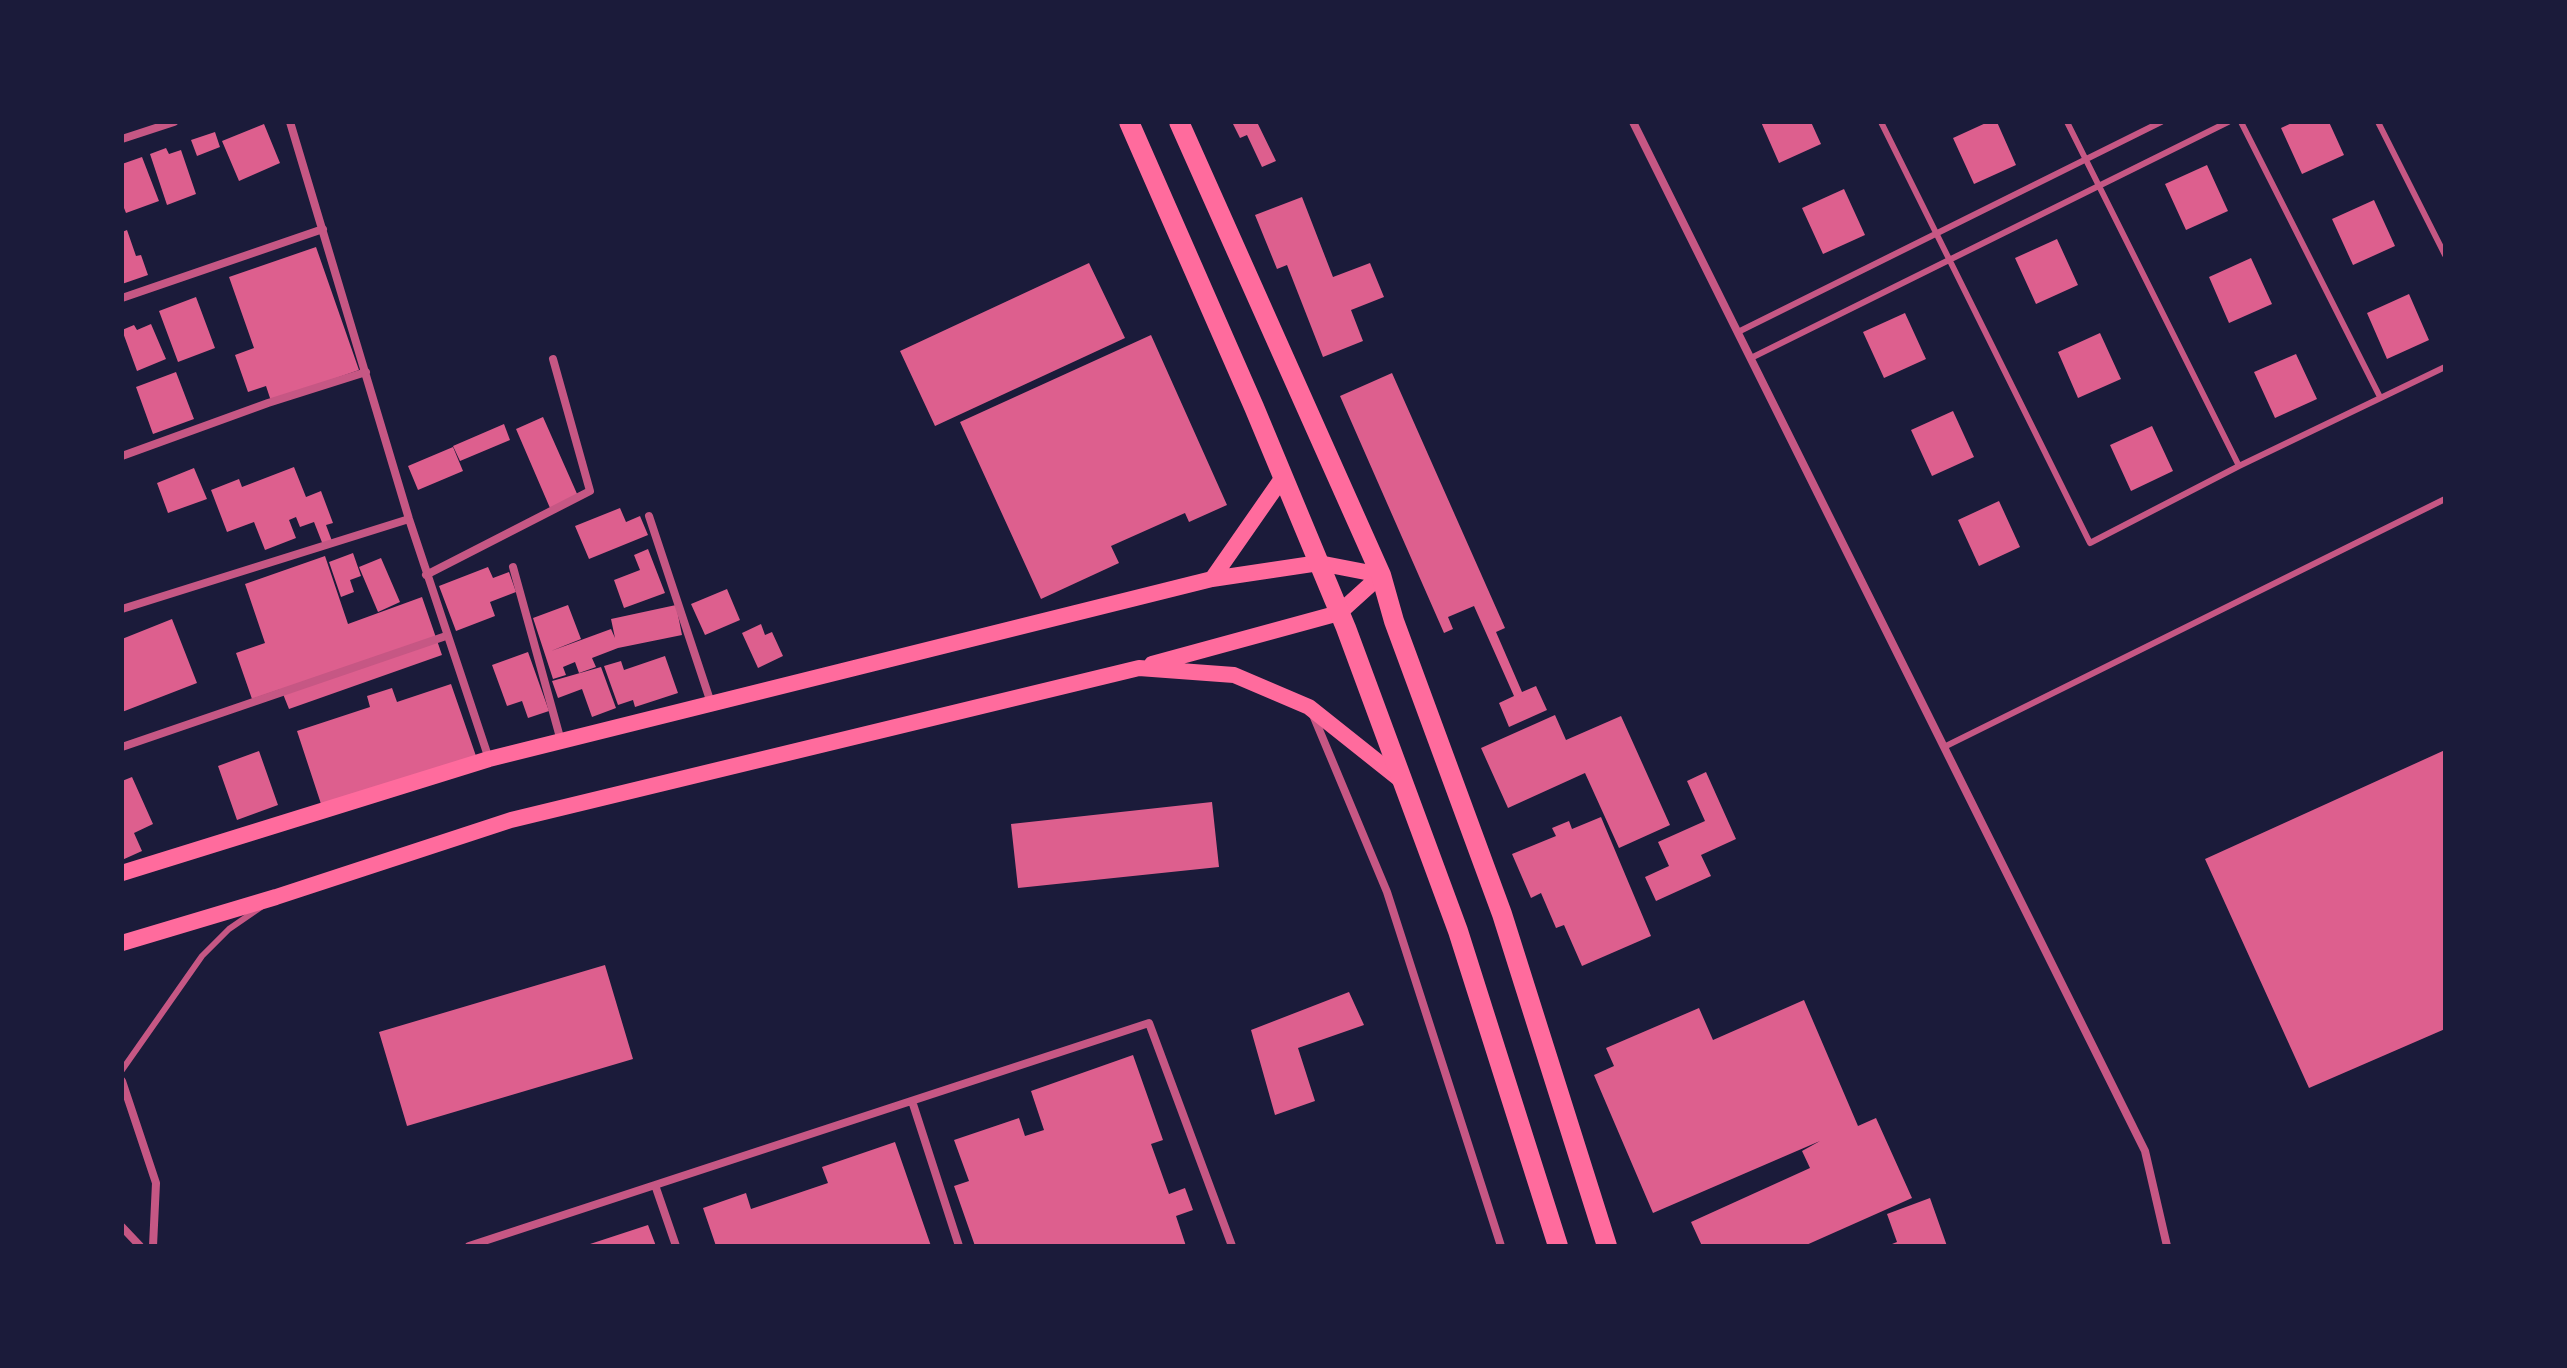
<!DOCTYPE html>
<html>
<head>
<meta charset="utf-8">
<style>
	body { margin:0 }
	#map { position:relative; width:2567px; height:1368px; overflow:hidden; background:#1b1b3a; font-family:"Noto Sans",sans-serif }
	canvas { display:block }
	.frame { position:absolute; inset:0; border:124px solid #1b1b3a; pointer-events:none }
</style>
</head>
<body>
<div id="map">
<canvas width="2567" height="1368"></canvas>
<div class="frame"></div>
</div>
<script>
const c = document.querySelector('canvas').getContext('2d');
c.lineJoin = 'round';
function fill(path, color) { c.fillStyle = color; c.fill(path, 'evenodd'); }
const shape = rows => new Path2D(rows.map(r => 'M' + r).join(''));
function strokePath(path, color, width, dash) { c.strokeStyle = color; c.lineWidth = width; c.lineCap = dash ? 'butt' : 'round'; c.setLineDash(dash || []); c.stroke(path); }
const building = shape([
	[1232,122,1257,122,1276,161,1262,167,1247,135,1240,138],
	[1761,122,1811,122,1821,144,1779,163],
	[1988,122,1997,122,2016,165,1974,184,1953,138],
	[2294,122,2329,122,2344,155,2302,174,2281,128],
	[264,124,280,163,239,181,222,141],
	[215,132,220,147,197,156,191,140],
	[166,148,169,154,181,150,196,194,167,205,150,154],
	[142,157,159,201,126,213,122,203,122,164],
	[2207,165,2228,211,2186,230,2165,184],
	[1844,189,1865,235,1823,254,1802,208],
	[1302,197,1333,277,1370,263,1384,297,1351,310,1363,341,1323,357,1287,265,1277,269,1255,215],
	[2374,200,2395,246,2353,265,2332,219],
	[127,230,136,256,141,255,148,275,122,284,122,232],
	[2057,239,2078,285,2036,304,2015,258],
	[316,247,359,370,271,401,266,386,248,392,235,355,254,348,229,277],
	[2251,258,2272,304,2229,323,2209,277],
	[1089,263,1125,338,935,426,900,351],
	[2409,294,2429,340,2387,359,2367,313],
	[196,297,215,348,178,362,159,311],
	[1905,313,1926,359,1884,378,1863,332],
	[151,324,166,359,137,371,122,330,134,325,137,330],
	[2100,333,2121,379,2078,398,2058,352],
	[1151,335,1227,505,1189,522,1185,513,1111,546,1119,563,1041,599,960,422],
	[2296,354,2317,399,2275,418,2254,372],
	[176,372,194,419,153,434,136,387],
	[1392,373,1505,628,1496,632,1522,692,1536,686,1547,710,1509,727,1499,703,1514,696,1474,606,1448,617,1453,629,1444,633,1340,396],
	[1953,411,1974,457,1932,476,1911,430],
	[543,417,578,496,550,508,516,429],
	[504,424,510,440,460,461,453,446],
	[2152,426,2173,471,2131,491,2110,445],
	[453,447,463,471,418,490,408,466],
	[294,467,306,497,321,491,333,523,326,525,332,541,323,545,314,522,300,527,296,517,289,520,296,538,265,550,254,522,227,532,211,490,239,479,242,487],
	[194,468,207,499,168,513,157,483],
	[1999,501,2020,547,1979,566,1958,520],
	[620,508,626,522,640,516,648,535,589,559,575,526],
	[648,549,665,593,624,608,614,580,640,570,634,555],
	[353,553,361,576,350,580,354,592,341,597,329,562],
	[325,556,348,624,422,597,442,655,289,709,281,689,252,699,236,653,265,643,245,584],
	[381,558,400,602,378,612,359,567],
	[488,567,493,578,509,572,516,592,490,602,495,616,456,631,439,586],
	[727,589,740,620,705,635,691,604],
	[568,605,581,639,551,651,611,629,615,638,611,619,676,605,682,635,618,648,592,658,596,667,579,673,575,662,563,667,566,675,553,679,533,618],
	[172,619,197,683,122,712,122,639],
	[761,624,765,635,772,632,783,656,758,668,742,633],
	[528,652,549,711,528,718,522,701,507,706,492,665],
	[665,656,678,693,635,707,633,700,618,705,604,666,621,661,624,670],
	[601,667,616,708,592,717,582,689,558,698,552,681],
	[451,684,476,756,322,807,297,731,370,707,367,696,392,688,397,702],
	[1555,715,1566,740,1621,716,1670,825,1619,848,1585,773,1508,808,1481,748],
	[2445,750,2445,1029,2309,1088,2205,859],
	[259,751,278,805,237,820,218,766],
	[1706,772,1736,839,1701,855,1711,876,1656,901,1645,877,1669,866,1658,842,1705,821,1687,781],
	[132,777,153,824,134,833,142,851,122,860,122,781],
	[1212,802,1219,867,1018,888,1011,824],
	[1601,817,1651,936,1582,966,1564,925,1556,928,1541,893,1531,898,1512,854,1556,836,1552,828,1569,821,1572,829],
	[605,965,633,1059,407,1126,379,1032],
	[1349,992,1364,1025,1298,1048,1315,1101,1275,1115,1251,1030],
	[1804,1000,1858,1126,1876,1118,1912,1198,1804,1246,1702,1246,1691,1222,1810,1168,1802,1151,1820,1141,1653,1213,1594,1075,1614,1066,1606,1048,1699,1008,1713,1040],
	[1133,1055,1163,1140,1151,1144,1169,1194,1185,1188,1193,1210,1176,1216,1186,1246,975,1246,954,1186,969,1181,954,1140,1019,1118,1025,1136,1044,1130,1031,1091],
	[895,1142,931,1246,716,1246,703,1208,746,1193,751,1209,828,1183,822,1167],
	[1930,1198,1947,1246,1887,1246,1897,1242,1887,1214],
	[648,1225,656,1246,587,1246,587,1245]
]);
const service = shape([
	[1881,122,2090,543,2239,466,2445,367],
	[2067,122,2239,466],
	[2241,122,2380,397],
	[2378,122,2445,255],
	[1738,332,2161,122],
	[1751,358,2228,122],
	[1944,747,2445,499],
	[122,1070,202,956,229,929,261,907]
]);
const minor = shape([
	[290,122,409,519,489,759],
	[1633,122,2145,1151,2167,1246],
	[122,139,174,122],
	[122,298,323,229],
	[122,456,268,403,366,372],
	[649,516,711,703],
	[513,567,561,741],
	[426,575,590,491,553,359],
	[122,609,409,519],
	[1313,715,1387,892,1501,1246],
	[122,747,446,636],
	[122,1081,156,1183,153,1246],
	[912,1101,959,1246],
	[655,1185,676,1246],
	[122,1227,140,1246],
	[469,1246,1149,1023,1232,1246]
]);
const secondary = shape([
	[1212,579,1319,563,1381,575],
	[1152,664,1339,613,1381,575],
	[122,873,489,759,1212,579,1283,477],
	[122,943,276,897,511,820,1139,668,1234,675,1309,707,1402,781]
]);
const trunk = shape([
	[1129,122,1254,407,1346,628,1458,931,1558,1246],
	[1179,122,1381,575,1394,621,1502,914,1607,1246]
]);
fill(building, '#dd5f8e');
strokePath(service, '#c65784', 6);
strokePath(minor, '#c65784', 8);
strokePath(secondary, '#ff6b9d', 16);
strokePath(trunk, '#ff6b9d', 20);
</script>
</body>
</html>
